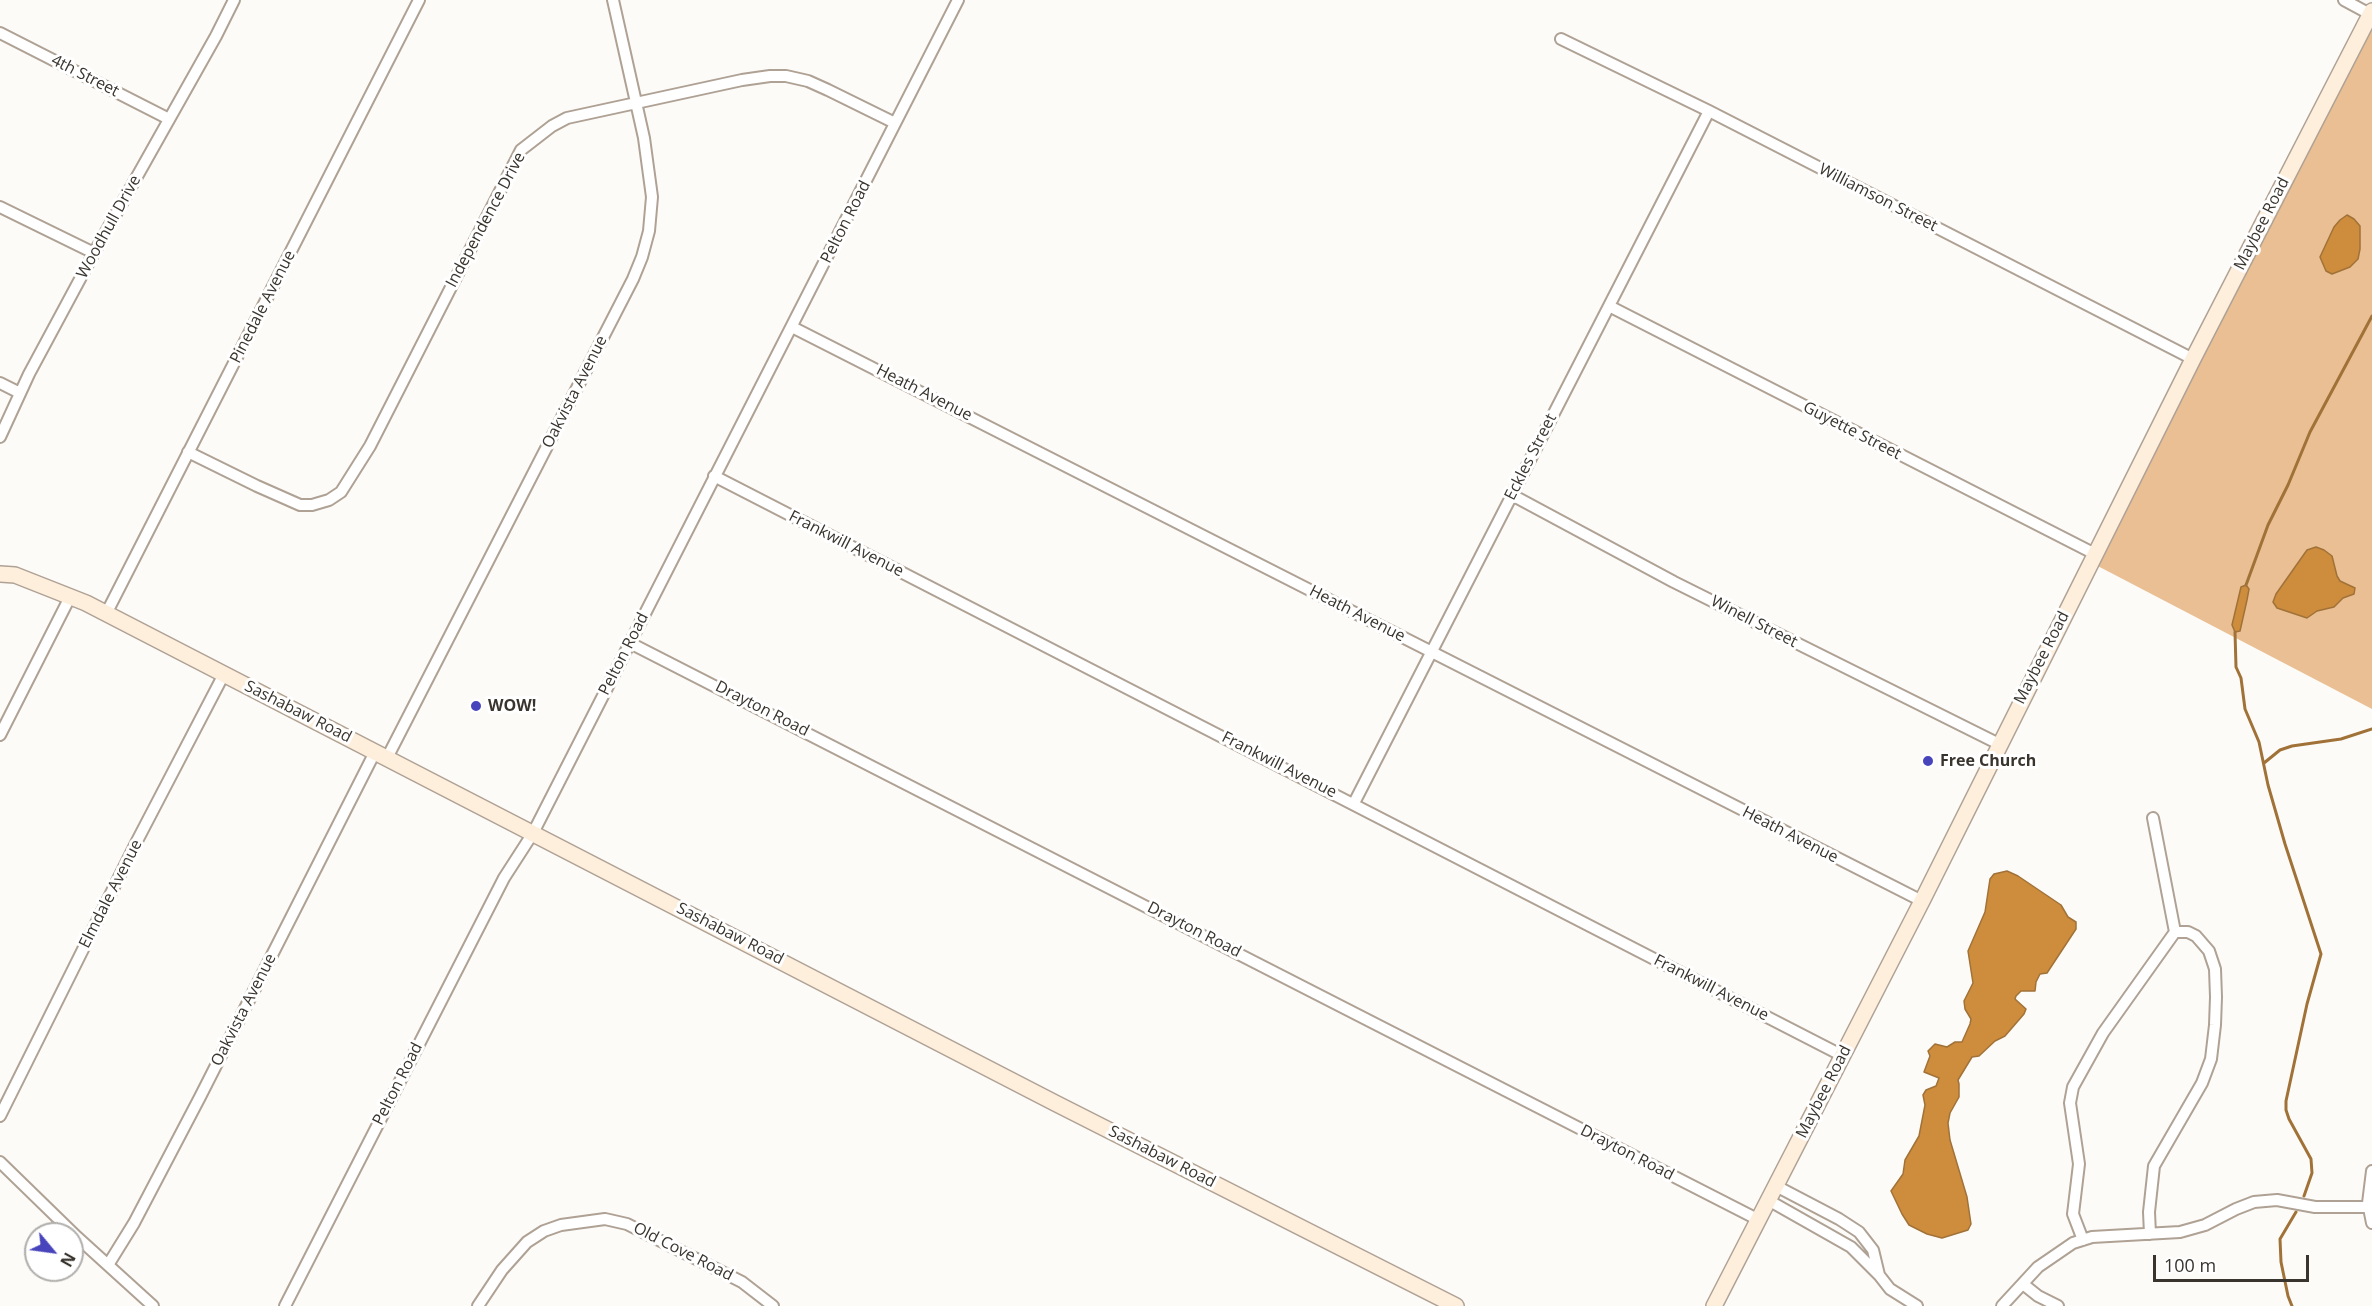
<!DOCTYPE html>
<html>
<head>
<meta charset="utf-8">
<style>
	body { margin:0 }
	#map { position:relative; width:2372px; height:1306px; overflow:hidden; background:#fdfbf8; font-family:"Open Sans",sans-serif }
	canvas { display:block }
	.north { position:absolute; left:24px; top:1222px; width:60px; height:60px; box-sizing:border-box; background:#fff; border:2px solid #b0aeab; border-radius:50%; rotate:119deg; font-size:16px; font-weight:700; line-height:24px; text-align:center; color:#39342e }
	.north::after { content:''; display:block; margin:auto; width:21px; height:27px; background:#4844bb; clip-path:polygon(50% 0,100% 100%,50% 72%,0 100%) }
	.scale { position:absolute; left:2153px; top:1255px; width:156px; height:27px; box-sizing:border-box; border:3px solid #39342e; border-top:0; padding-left:8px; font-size:18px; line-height:21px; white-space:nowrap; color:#39342e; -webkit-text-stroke:4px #fff; paint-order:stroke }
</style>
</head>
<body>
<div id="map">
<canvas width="2372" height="1306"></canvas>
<div class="north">N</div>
<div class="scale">100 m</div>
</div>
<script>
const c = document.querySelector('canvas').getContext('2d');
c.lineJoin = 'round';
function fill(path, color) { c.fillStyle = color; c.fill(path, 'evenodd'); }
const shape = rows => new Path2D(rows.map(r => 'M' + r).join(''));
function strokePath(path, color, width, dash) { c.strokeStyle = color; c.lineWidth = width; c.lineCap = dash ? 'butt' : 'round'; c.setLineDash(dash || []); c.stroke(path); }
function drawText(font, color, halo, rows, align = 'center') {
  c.font = font + ' "Open Sans",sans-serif'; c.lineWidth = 6; c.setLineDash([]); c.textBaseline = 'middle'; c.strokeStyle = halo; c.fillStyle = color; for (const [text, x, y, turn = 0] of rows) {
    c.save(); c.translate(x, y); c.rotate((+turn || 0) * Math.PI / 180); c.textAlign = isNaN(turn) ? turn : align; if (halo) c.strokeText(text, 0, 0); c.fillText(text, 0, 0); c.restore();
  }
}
const green = shape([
	[2372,13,2372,709,2092,563]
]);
const water = shape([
	[2347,215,2354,219,2360,226,2360,249,2358,259,2350,267,2332,274,2326,271,2320,257,2334,227,2340,220,2347,215],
	[2316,547,2324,550,2332,556,2337,576,2340,581,2355,588,2354,594,2343,598,2334,607,2317,611,2307,618,2277,608,2273,602,2276,594,2307,550,2316,547],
	[2246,585,2249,589,2247,600,2240,631,2235,632,2232,625,2241,587,2246,585],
	[2007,871,2018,876,2061,905,2068,917,2076,922,2076,929,2047,973,2040,974,2036,982,2035,991,2021,991,2016,996,2015,999,2026,1009,2024,1014,2005,1036,1995,1041,1979,1056,1972,1057,1958,1080,1959,1084,1959,1097,1950,1113,1948,1123,1950,1140,1967,1197,1971,1224,1968,1230,1942,1238,1927,1234,1909,1225,1902,1214,1891,1191,1903,1174,1905,1160,1919,1136,1925,1105,1923,1095,1926,1090,1936,1086,1939,1078,1924,1072,1930,1056,1928,1051,1935,1044,1947,1047,1955,1042,1962,1042,1970,1024,1971,1019,1965,1009,1964,1001,1973,983,1968,951,1985,912,1990,879,1994,874,2007,871]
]);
const stream = shape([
	[2246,585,2268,525,2288,485,2310,432,2372,316],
	[2235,632,2236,667,2241,678,2245,709,2259,742,2268,785,2285,844,2321,954,2307,1004,2286,1101,2286,1110,2289,1119,2311,1159,2312,1173,2304,1196],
	[2264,763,2280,750,2292,746,2341,739,2372,729],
	[2292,1306,2288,1296,2281,1262,2280,1239,2296,1212]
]);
const street = shape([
	[2344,0,2370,14],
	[0,33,169,119],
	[1561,39,1709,111,2193,359],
	[0,207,94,253],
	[1609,306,2095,554],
	[792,327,1922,901],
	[0,383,20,393],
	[0,437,29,374,94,253,216,36,234,0],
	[188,452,257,486,300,505,312,505,329,500,341,492,370,446,521,150,552,126,567,118,742,80,770,76,786,76,808,81,828,90,895,123],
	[714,476,1843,1056],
	[1512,495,1674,582,1999,744],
	[106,614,419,0],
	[630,643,1759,1220],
	[0,735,70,597],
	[387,758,633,279,642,257,649,231,652,197,644,138,613,0],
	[1354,803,1709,111],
	[0,1116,137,841,224,674],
	[0,1162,77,1237,153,1306],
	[2372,1171,2368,1203,2372,1223],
	[1768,1200,1851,1247,1879,1275,1873,1250,1859,1232,1839,1219,1776,1186],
	[2150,1234,2149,1212,2154,1166,2202,1083,2211,1059,2215,1025,2216,997,2215,969,2209,951,2196,936,2188,932,2175,932],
	[2083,1240,2073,1214,2079,1164,2070,1103,2073,1087,2103,1033,2175,932,2153,818],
	[108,1265,134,1223,200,1097,375,752],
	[1879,1275,1890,1289,1917,1306],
	[2023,1284,2038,1296,2058,1306],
	[285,1306,504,878,533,833,958,0],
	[478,1306,502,1270,527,1242,544,1231,561,1225,605,1219,627,1224,742,1282,773,1306],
	[2002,1306,2038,1267,2073,1243,2092,1237,2180,1232,2205,1225,2236,1209,2254,1202,2277,1200,2315,1207,2369,1207]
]);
const secondary = shape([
	[0,574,15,575,86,603,1055,1103,1456,1306],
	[1714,1306,1922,901,2193,359,2372,11]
]);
const markers = [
	[476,706,6,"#4844bb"],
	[1928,761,6,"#4844bb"]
];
const streetNames = [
	["4th Street",85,76,27],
	["Williamson Street",1878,198,27],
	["Independence Drive",486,220,-62],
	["Pelton Road",846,222,-63],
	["Maybee Road",2262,224,-63],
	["Woodhull Drive",109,227,-61],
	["Pinedale Avenue",263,307,-63],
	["Oakvista Avenue",575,392,-63],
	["Heath Avenue",924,393,27],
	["Guyette Street",1852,431,27],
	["Eckles Street",1531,457,-63],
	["Frankwill Avenue",846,544,27],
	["Heath Avenue",1357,614,27],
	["Winell Street",1754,622,27],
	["Pelton Road",624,654,-63],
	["Maybee Road",2042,658,-63],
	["Drayton Road",762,709,27],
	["Sashabaw Road",298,712,27],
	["Frankwill Avenue",1279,765,27],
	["Heath Avenue",1790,835,27],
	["Elmdale Avenue",111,894,-63],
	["Drayton Road",1194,930,27],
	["Sashabaw Road",730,934,27],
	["Frankwill Avenue",1711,988,27],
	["Oakvista Avenue",244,1010,-63],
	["Pelton Road",398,1084,-63],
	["Maybee Road",1824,1092,-63],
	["Drayton Road",1627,1153,27],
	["Sashabaw Road",1162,1157,27],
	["Old Cove Road",683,1252,27]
];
const poiNames = [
	["WOW!",488,706],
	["Free Church",1940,761]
];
fill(green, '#e9bf93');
fill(water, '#ce8c3d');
strokePath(water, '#a17238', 1.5);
strokePath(stream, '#a17238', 3);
strokePath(street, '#afa295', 14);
strokePath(secondary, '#afa295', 18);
strokePath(street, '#fff', 10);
strokePath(secondary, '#feeedc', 15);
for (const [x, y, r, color] of markers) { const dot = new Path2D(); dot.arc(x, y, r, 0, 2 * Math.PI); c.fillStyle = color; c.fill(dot); strokePath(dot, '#fff', 2); }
drawText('16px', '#39342e', '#fff', streetNames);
drawText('bold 16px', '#39342e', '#fff', poiNames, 'left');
</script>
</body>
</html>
